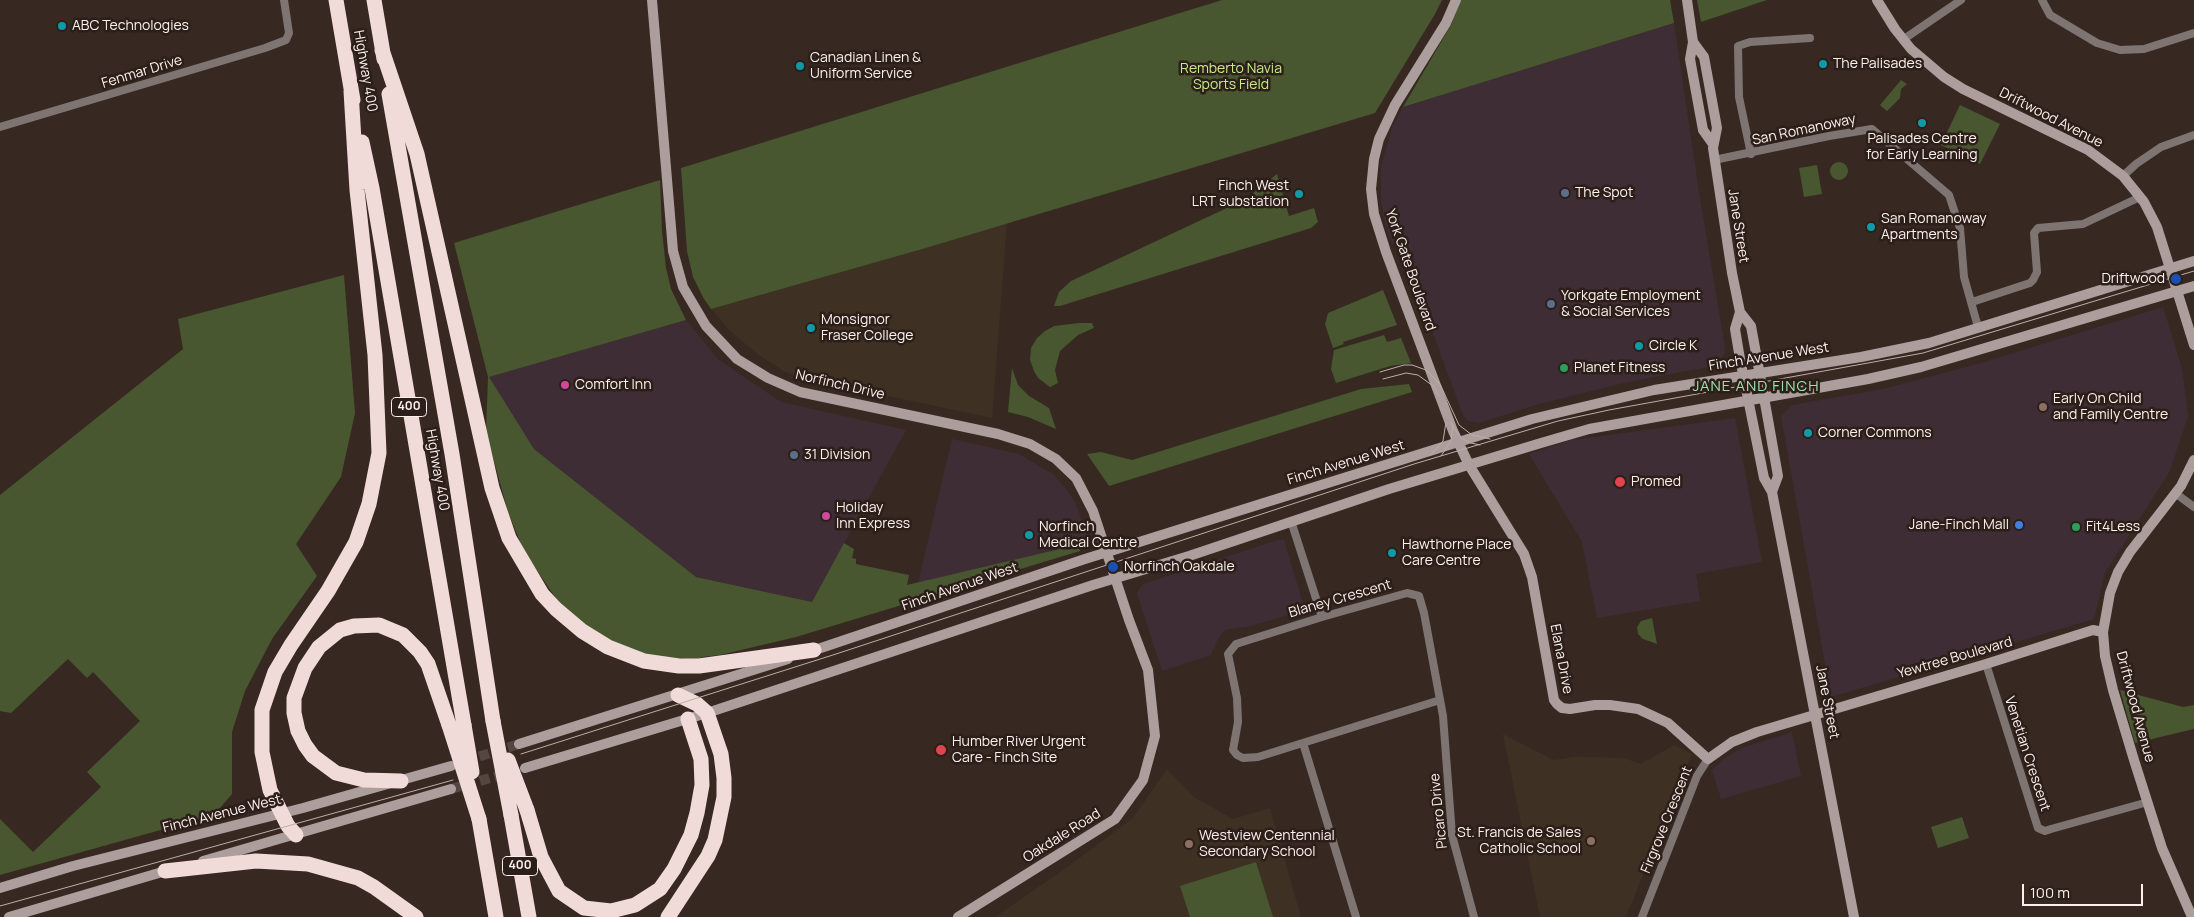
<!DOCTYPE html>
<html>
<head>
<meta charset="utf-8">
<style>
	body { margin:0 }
	#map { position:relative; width:2194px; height:917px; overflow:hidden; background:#372822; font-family:Manrope,sans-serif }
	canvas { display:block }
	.scale { position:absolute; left:2022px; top:884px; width:121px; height:22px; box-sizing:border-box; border:2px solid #fbf1ec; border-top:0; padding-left:6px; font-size:15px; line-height:18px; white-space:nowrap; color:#fbf1ec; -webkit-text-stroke:4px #2c1e18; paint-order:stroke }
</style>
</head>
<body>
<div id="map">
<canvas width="2194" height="917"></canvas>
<div class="scale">100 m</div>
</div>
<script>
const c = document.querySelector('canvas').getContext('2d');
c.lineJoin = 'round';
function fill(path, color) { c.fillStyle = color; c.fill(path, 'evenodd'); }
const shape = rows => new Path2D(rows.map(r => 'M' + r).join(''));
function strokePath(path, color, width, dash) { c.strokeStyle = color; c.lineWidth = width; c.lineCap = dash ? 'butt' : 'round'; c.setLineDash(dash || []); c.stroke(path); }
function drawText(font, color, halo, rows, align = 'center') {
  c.font = font + ' Manrope,sans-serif'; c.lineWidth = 5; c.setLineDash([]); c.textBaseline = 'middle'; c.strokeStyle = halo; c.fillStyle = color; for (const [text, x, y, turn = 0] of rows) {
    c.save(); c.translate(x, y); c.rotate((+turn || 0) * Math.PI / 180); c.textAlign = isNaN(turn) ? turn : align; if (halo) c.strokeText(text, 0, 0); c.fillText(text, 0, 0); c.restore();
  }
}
const commercial = shape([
	[1674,23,1699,192,1725,347,1724,355,1714,366,1628,382,1539,404,1479,423,1468,421,1463,415,1400,244,1392,244,1384,218,1381,202,1381,166,1393,125,1403,107],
	[2163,307,2182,368,2188,416,2170,471,2105,573,2094,619,1831,697,1781,416,1792,405,1883,389,1981,363],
	[686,320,718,359,781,402,906,430,812,602,696,577,534,449,488,377],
	[1735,418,1762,562,1696,574,1700,601,1597,618,1582,542,1529,454,1571,440],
	[952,439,1019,454,1053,474,1068,491,1077,506,1089,542,918,583],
	[1278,540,1284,540,1305,610,1251,626,1225,630,1218,639,1211,655,1162,671,1137,593,1143,584],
	[1792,732,1801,776,1721,799,1712,770,1725,758,1742,748]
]);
const education = shape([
	[1007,222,992,418,798,377,784,371,760,356,730,331,711,309,919,250],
	[1503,734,1553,760,1575,757,1624,758,1641,764,1674,745,1692,754,1626,917,1540,917],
	[1167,769,1194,797,1233,819,1270,808,1301,917,995,917,1066,868,1133,818]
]);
const green = shape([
	[1222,0,1442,0,1435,14,1375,113,919,250,711,309,704,299,693,277,687,251,681,168],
	[1461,0,1670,0,1674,23,1403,107,1451,25],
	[1697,0,1767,0,1701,22],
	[1901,80,1907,84,1901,89,1900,98,1887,111,1880,105],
	[1960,105,2000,124,1980,164,1941,145],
	'1830 171a9 9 0 1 1 18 0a9 9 0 1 1-18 0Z',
	[1817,165,1822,194,1804,197,1799,168],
	[1277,174,1289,216,1314,208,1318,222,1311,228,1060,306,1054,306,1059,292,1071,281,1246,199],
	[660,180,662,231,666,268,671,289,686,320,489,377,534,449,696,577,812,602,844,543,854,549,852,558,856,559,856,564,909,575,907,585,1081,544,1080,551,796,637,720,655,702,657,697,660,654,656,631,651,586,627,560,604,533,565,521,544,508,512,486,432,488,377,454,243],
	[344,275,355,413,341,477,296,544,317,576,272,639,245,691,232,732,232,794,214,815,0,875,0,819,33,852,101,787,87,772,140,721,93,672,87,678,68,659,11,713,0,711,0,495,183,349,178,319],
	[1383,290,1397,325,1343,342,1344,344,1333,348,1325,324,1328,313],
	[1079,323,1092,323,1094,328,1078,335,1060,351,1055,370,1058,383,1050,387,1038,378,1034,371,1030,360,1031,348,1037,338,1045,331,1054,326],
	[1384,335,1387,342,1401,338,1411,363,1390,366,1336,383,1331,369,1334,350],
	[1012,368,1018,385,1029,396,1049,408,1056,429,1028,417,1008,412],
	[1409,384,1412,392,1109,486,1087,454,1101,452,1132,460,1361,389],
	[1652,618,1657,644,1643,639,1638,634,1637,627,1641,621],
	[2120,690,2183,707,2194,705,2194,729,2135,743],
	[1962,817,1969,838,1938,848,1931,827],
	[1256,862,1273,917,1190,917,1180,886]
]);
const secondaryTunnel = shape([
	[465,761,519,744],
	[451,789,508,773]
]);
const street = shape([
	[2042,0,2050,15,2097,43,2120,50,2144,49,2194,33],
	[1904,39,1961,0],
	[0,127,265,48,286,40,289,33,284,0],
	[1751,154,1739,97,1738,46,1750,42,1810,38],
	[1714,160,1829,136,1872,129,1949,195,1960,228,1964,277,1978,327],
	[2123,176,2136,164,2161,147,2194,135],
	[1972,302,2030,283,2033,280,2037,272,2034,233,2038,228,2083,224,2140,197],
	[2175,493,2194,507],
	[1291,521,1322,617],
	[1986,664,2038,828,2045,831,2051,829,2148,802],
	[1440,700,1258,757,1243,758,1237,755,1233,750,1238,722,1237,698,1228,654,1236,644,1322,617,1407,593,1419,596,1424,613,1443,716,1452,835,1474,917],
	[1303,743,1356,917],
	[1642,917,1697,776,1708,759]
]);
const secondary = shape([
	[652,0,673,251,683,287,706,326,737,359,768,378,800,392,998,434,1030,444,1056,459,1076,478,1093,511,1129,620,1148,670,1155,736,1143,780,1115,819,958,917],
	[1456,0,1446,23,1395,105,1379,139,1374,159,1371,189,1374,214,1386,252,1453,431,1469,465,1524,554,1532,577,1554,700,1557,704,1562,708,1570,709,1595,705,1610,705,1638,709,1668,723,1708,759,1732,742,1757,732,1986,664,2093,630,2103,632],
	[1687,0,1693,42,1690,59,1703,130,1713,144],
	[1877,0,1895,29,1911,49,1944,77,1963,89,2088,150,2123,176,2144,202,2157,227,2194,345],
	[1693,42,1704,57,1717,128,1713,148,1732,273,1740,312,1751,326,1767,414,1778,476,1772,492],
	[1740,312,1735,329,1740,359,1764,478,1772,492,1854,917],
	[809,652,1085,559,1532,419,1654,390,1861,357,1929,343,2194,261],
	[519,744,788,659],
	[525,768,707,713,1093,585,1189,556,1389,489,1541,443,1589,429,1868,379,1921,367,2194,286],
	[203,861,451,789],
	[0,888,73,866,303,808,451,766],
	[9,917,169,870],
	[2192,917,2162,848,2134,760,2113,690,2105,656,2103,632,2110,593,2118,572,2130,552,2181,486,2194,460]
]);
const highway = shape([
	[336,0,353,100],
	[374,0,384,59],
	[382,50,417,154,492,488,509,538,542,594,556,609,582,631,608,647,644,661,679,666,699,666,814,650],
	[389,94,452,454,493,721],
	[362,142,372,188,464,725],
	[401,781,364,780,336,773,313,756,305,745,298,731,294,713,294,698,305,668,319,647,340,630,354,626,379,625,403,635,420,652,428,664,449,725],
	[527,810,541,857,559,891,584,908,611,911,635,905,660,889,674,869,691,835,697,813,702,785,701,759,688,719],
	[511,815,529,917],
	[479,819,496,917],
	[296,835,288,826,270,790,262,752,262,710,275,672,291,645,328,591,356,542,369,504,379,453,375,355,357,190,351,91],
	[165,871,256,861,308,864,358,878,374,887,416,917],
	[668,917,708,856,715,840,724,797,724,778,721,754,707,713,697,704,678,695]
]);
const tram = shape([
	[1380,372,1404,365,1412,365,1426,370,1440,384,1459,425,1472,435,1490,439],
	[1383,379,1406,373,1418,375,1433,386,1439,396],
	[1450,422,1461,438,1471,443,1480,445],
	[1431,455,1443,441,1446,422],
	[1441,456,1451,441,1453,425],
	[521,754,836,654,1414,464,1558,421,1609,410,1923,353,2194,271],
	[0,906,453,780]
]);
const highwayBridge = shape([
	[493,721,511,815],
	[449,725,479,819],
	[464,725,472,772],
	[508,760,527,810]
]);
const markers = [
	[62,26,5,"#0f9aa8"],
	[1823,64,5,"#0f9aa8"],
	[800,66,5,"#0f9aa8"],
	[1922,123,5,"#0f9aa8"],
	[1565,193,5,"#5c6f8a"],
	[1299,194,5,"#0f9aa8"],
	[1871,227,5,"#0f9aa8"],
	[2176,279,6,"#1a4fb4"],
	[1551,304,5,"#5c6f8a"],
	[811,328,5,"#0f9aa8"],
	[1639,346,5,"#0f9aa8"],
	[1564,368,5,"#2e9e5b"],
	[565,385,5,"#d1479c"],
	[2043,407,5,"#8d6e63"],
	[1808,433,5,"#0f9aa8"],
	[794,455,5,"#5c6f8a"],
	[1620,482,6,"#e0444e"],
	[826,516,5,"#d1479c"],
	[2019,525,5,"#3f7fe0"],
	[2076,527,5,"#2e9e5b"],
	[1029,535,5,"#0f9aa8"],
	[1392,553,5,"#0f9aa8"],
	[1113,567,6,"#1a4fb4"],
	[941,750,6,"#e0444e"],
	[1591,841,5,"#8d6e63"],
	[1189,844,5,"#8d6e63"]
];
const shields = [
	[409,407,35],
	[520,866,35]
];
const shieldNames = [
	["400",409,407],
	["400",520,866]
];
const poiNames = [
	["ABC Technologies",72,26],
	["Canadian Linen &",810,58],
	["Uniform Service",810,74],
	["The Palisades",1833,64],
	["Palisades Centre",1922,139,"center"],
	["for Early Learning",1922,155,"center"],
	["Finch West",1289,186,"right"],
	["LRT substation",1289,202,"right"],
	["The Spot",1575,193],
	["San Romanoway",1881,219],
	["Apartments",1881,235],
	["Driftwood",2165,279,"right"],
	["Yorkgate Employment",1561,296],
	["& Social Services",1561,312],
	["Monsignor",821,320],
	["Fraser College",821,336],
	["Circle K",1649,346],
	["Planet Fitness",1574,368],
	["Comfort Inn",575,385],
	["Early On Child",2053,399],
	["and Family Centre",2053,415],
	["Corner Commons",1818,433],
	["31 Division",804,455],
	["Promed",1631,482],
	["Holiday",836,508],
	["Inn Express",836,524],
	["Jane-Finch Mall",2009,525,"right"],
	["Norfinch",1039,527],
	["Medical Centre",1039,543],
	["Fit4Less",2086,527],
	["Hawthorne Place",1402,545],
	["Care Centre",1402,561],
	["Norfinch Oakdale",1124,567],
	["Humber River Urgent",952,742],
	["Care - Finch Site",952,758],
	["St. Francis de Sales",1581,833,"right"],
	["Catholic School",1581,849,"right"],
	["Westview Centennial",1199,836],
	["Secondary School",1199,852]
];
const parkNames = [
	["Remberto Navia",1231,69],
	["Sports Field",1231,85]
];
const streetNames = [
	["Highway 400",365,71,80],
	["Fenmar Drive",142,72,-17],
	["Driftwood Avenue",2051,118,27],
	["San Romanoway",1804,130,-12],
	["Jane Street",1738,226,81],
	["York Gate Boulevard",1410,270,71],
	["Finch Avenue West",1769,357,-9],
	["Norfinch Drive",840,385,13],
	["Finch Avenue West",1346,463,-17],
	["Highway 400",437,470,80],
	["Finch Avenue West",960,587,-19],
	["Blaney Crescent",1340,599,-16],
	["Yewtree Boulevard",1955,658,-16],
	["Elana Drive",1561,659,79],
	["Jane Street",1827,702,79],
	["Driftwood Avenue",2135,707,75],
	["Venetian Crescent",2027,754,72],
	["Picaro Drive",1439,811,-96],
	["Finch Avenue West",222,814,-14],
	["Firgrove Crescent",1667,820,-68],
	["Oakdale Road",1062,836,-32]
];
const neighbourhoodNames = [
	["JANE AND FINCH",1756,387]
];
fill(commercial, '#3f2d36');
fill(education, '#3e3123');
fill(green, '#485730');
strokePath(secondaryTunnel, '#544640', 10, [10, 5]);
strokePath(street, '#7e7573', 8);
strokePath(secondary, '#ac9e9c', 10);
strokePath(highway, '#f1dbd8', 15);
strokePath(tram, '#bbafaa', 1);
strokePath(highwayBridge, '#f1dbd8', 15);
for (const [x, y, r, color] of markers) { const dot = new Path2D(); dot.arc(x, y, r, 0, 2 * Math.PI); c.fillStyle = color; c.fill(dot); strokePath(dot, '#2c1e18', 2); }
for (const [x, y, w] of shields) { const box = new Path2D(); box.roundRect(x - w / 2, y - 9.5, w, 19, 4); c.fillStyle = '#2c1e18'; c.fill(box); strokePath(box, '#fbf1ec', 1); }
drawText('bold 12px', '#fbf1ec', null, shieldNames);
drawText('14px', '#fbf1ec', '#2c1e18', poiNames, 'left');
drawText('14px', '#c4ec87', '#2c1e18', parkNames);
drawText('14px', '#fbf1ec', '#2c1e18', streetNames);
c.letterSpacing = '1px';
drawText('15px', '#9be0ab', '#2c1e18', neighbourhoodNames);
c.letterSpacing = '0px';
</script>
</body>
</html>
